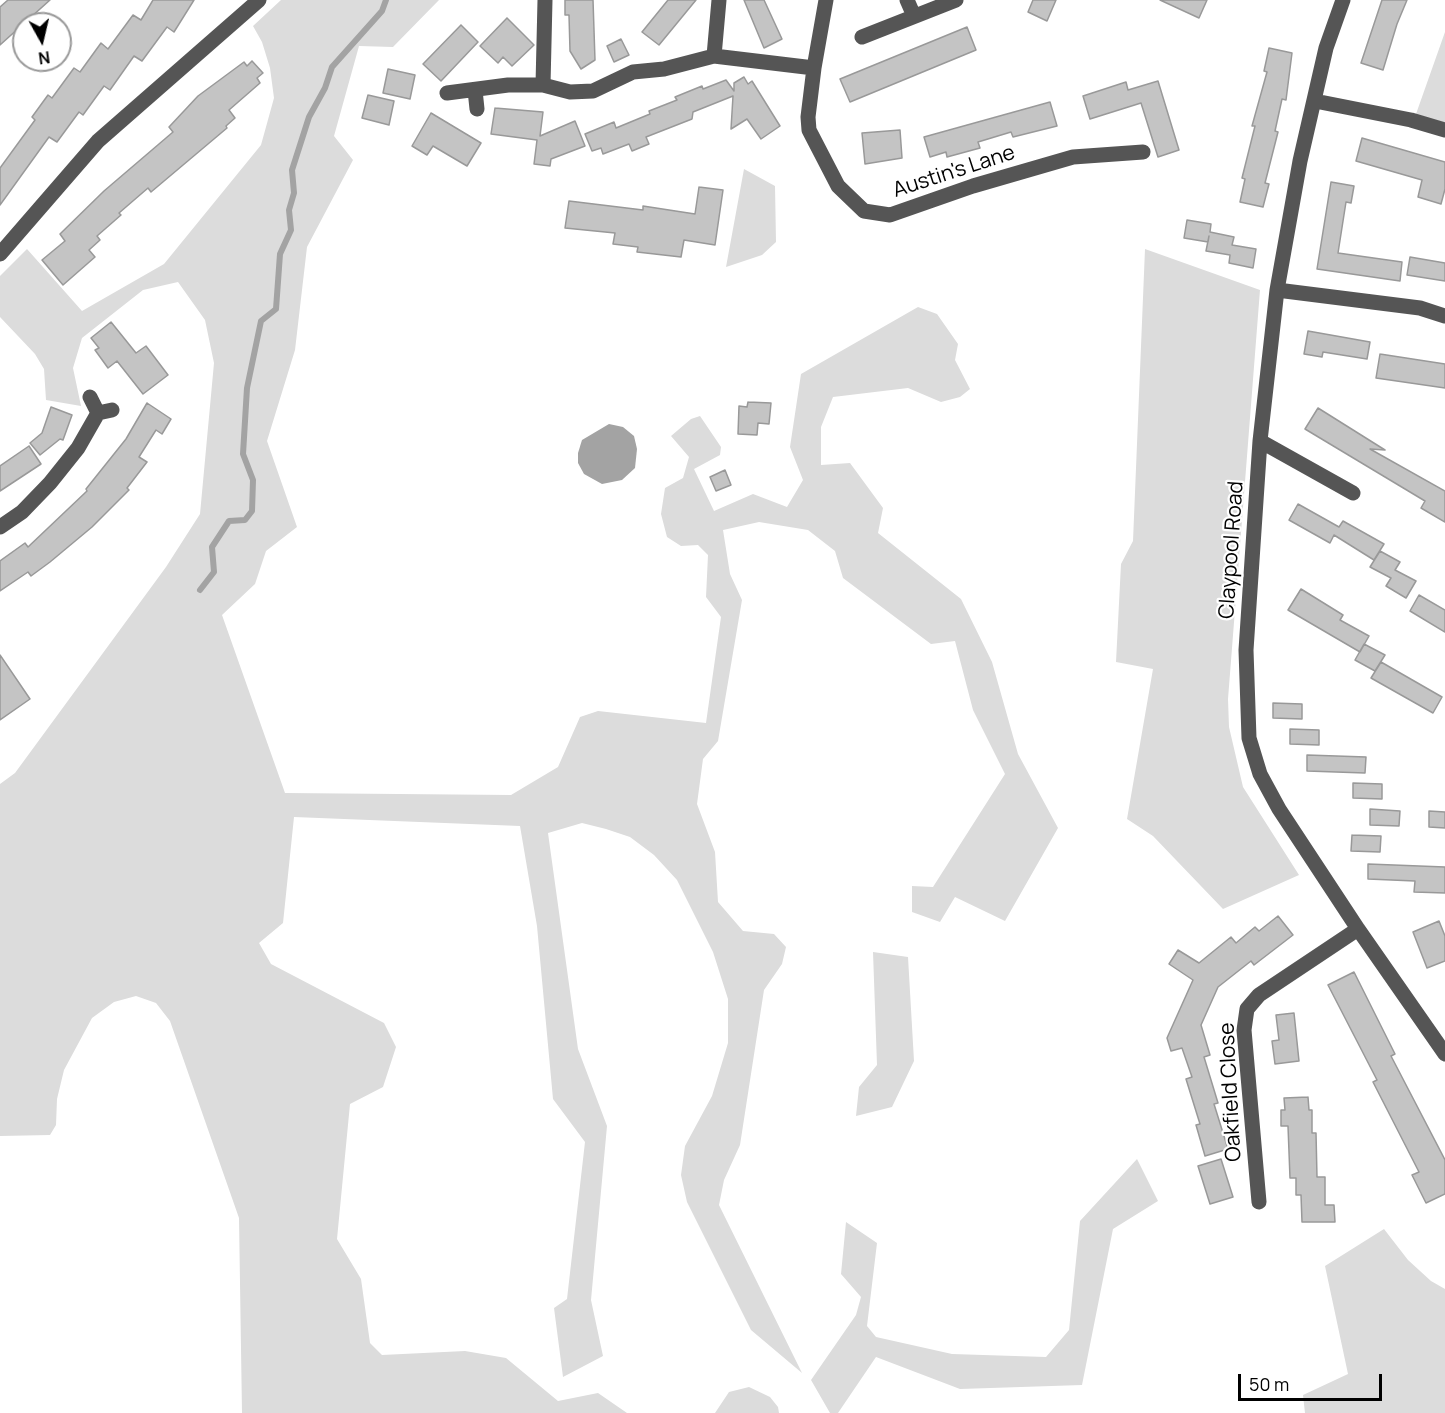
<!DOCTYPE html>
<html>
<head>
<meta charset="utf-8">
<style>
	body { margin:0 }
	#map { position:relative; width:1445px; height:1413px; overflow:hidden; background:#fff; font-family:Manrope,sans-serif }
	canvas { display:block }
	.north { position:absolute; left:12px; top:12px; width:60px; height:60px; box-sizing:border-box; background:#fff; border:2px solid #999; border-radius:50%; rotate:172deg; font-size:16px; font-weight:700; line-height:24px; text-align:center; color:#000 }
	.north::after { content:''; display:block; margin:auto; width:21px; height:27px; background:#000; clip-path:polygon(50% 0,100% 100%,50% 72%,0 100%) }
	.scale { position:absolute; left:1238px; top:1374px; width:144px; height:27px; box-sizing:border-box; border:3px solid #000; border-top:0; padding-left:8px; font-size:18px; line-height:21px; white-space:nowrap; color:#000; -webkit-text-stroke:4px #fff; paint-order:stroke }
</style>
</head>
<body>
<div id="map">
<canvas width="1445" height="1413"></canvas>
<div class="north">N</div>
<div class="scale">50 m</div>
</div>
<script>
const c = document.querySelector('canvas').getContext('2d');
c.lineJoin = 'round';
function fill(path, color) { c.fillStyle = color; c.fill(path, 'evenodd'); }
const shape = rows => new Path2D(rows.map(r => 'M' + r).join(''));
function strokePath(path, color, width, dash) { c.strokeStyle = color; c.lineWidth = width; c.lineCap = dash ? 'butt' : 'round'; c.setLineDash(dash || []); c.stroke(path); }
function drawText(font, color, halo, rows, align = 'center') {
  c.font = font + ' Manrope,sans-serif'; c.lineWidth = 4.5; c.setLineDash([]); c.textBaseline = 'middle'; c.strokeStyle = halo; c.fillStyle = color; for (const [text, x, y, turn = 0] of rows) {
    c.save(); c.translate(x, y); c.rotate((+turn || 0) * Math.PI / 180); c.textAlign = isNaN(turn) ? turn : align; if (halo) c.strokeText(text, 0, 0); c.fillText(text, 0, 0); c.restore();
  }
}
const green = shape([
	[281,0,439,0,393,47,359,46,334,136,353,160,307,247,295,350,267,441,297,527,266,551,255,584,222,615,285,793,511,795,558,767,580,717,598,711,706,723,721,617,706,597,708,555,698,545,681,546,667,537,661,514,665,488,683,478,689,457,671,436,691,419,700,416,721,447,720,455,694,469,714,511,753,494,787,507,803,480,790,447,801,374,918,307,937,314,958,344,955,360,970,389,960,397,941,402,908,388,833,397,821,427,821,465,850,463,883,508,878,533,961,599,992,662,1018,754,1058,828,1005,921,955,897,940,922,912,912,912,886,933,887,1005,774,973,710,955,641,931,644,843,578,835,551,808,530,759,522,723,530,730,574,742,600,718,741,703,759,697,804,715,852,718,902,743,931,774,934,786,947,782,964,764,990,740,1145,724,1180,719,1205,802,1373,751,1330,687,1202,681,1175,685,1146,712,1096,728,1043,728,999,713,952,677,880,654,855,630,837,606,829,582,823,548,833,578,1049,607,1126,591,1300,603,1356,563,1377,554,1308,567,1299,585,1142,553,1099,537,926,520,826,294,817,283,923,259,943,271,964,384,1023,396,1047,383,1087,350,1104,337,1239,361,1279,370,1343,382,1355,465,1351,506,1358,558,1401,598,1393,627,1413,242,1413,239,1218,170,1021,156,1003,136,996,114,1002,92,1018,64,1070,57,1099,56,1125,50,1135,0,1136,0,784,15,773,166,567,200,514,214,363,205,320,178,282,143,290,82,338,73,368,81,406,46,400,44,369,35,354,0,317,0,276,27,249,82,311,164,264,261,145,274,98,270,68,262,42,253,26],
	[1445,32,1445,124,1416,114],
	[744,169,775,186,776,242,762,255,726,267],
	[1145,249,1260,290,1228,699,1229,727,1243,787,1299,875,1223,909,1153,836,1127,819,1153,669,1116,662,1121,564,1133,541],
	[873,952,908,957,914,1061,892,1107,856,1116,859,1087,877,1065],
	[1137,1159,1158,1201,1113,1229,1082,1385,960,1389,876,1357,838,1413,830,1413,811,1380,856,1315,861,1297,841,1274,846,1222,877,1243,867,1326,876,1337,952,1354,1046,1357,1069,1330,1080,1221],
	[1384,1229,1408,1260,1431,1281,1445,1289,1445,1413,1305,1413,1303,1395,1348,1374,1325,1266],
	[749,1387,770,1397,778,1407,779,1413,715,1413,729,1392]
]);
const water = shape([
	[609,424,623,427,634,436,637,449,635,468,622,480,602,484,584,474,578,463,578,453,582,440]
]);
const stream = shape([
	[200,590,214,572,212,547,229,521,245,520,252,511,253,480,243,454,247,388,261,321,276,309,280,254,291,230,289,210,294,193,292,170,309,117,325,88,332,67,382,11,386,0]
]);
const building = shape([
	[8,0,50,0,0,45,0,7,8,0],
	[153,0,194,0,174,32,167,27,142,61,134,56,110,90,104,86,83,115,79,112,57,142,49,137,0,205,0,168,35,120,32,117,48,95,52,98,74,68,80,72,101,43,108,49,133,15,141,20,153,0],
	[565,0,593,0,595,60,581,69,570,51,569,15,565,15,565,0],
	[668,0,696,0,659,45,642,32,668,0],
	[744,0,764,0,782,39,764,48,744,0],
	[1033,0,1056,0,1047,21,1028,12,1033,0],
	[1160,0,1207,0,1199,18,1160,0],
	[1382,0,1407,0,1397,24,1383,70,1361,63,1382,0],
	[507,18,534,45,512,66,503,57,498,63,480,46,507,18],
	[461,25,478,42,441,81,423,64,461,25],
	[967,27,976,50,850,102,840,79,967,27],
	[621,39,629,55,614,62,607,46,621,39],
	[1269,48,1292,53,1286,100,1282,99,1275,131,1278,132,1265,183,1269,184,1263,207,1240,202,1245,179,1242,178,1255,126,1252,126,1267,72,1264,71,1269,48],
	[252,61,263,73,257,78,260,83,229,110,235,118,226,126,227,128,151,192,148,188,119,213,121,215,97,236,100,240,89,250,95,257,63,285,42,260,65,241,60,234,104,191,173,132,169,127,198,96,244,62,247,66,252,61],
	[388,69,415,75,410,99,383,93,388,69],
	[744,77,748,84,752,81,780,126,761,139,747,119,731,129,733,96,693,112,692,119,646,137,649,144,632,151,629,144,603,154,601,148,592,151,585,134,614,122,616,128,650,114,649,111,677,100,675,97,702,86,703,89,726,80,734,91,734,83,744,77],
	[1158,81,1179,150,1158,157,1141,103,1090,119,1083,96,1126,82,1128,90,1158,81],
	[368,95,394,101,389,125,362,118,368,95],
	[1050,102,1057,126,1013,137,1011,132,978,142,980,148,947,157,946,152,930,157,924,137,1050,102],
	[495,108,543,112,540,136,575,121,585,146,551,159,550,166,534,164,537,140,491,134,495,108],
	[431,113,481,143,467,166,433,146,427,155,412,146,431,113],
	[900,130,902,158,865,164,862,133,900,130],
	[1362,138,1445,162,1445,189,1441,204,1418,197,1422,180,1356,161,1362,138],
	[1331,182,1354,186,1351,203,1346,202,1338,253,1402,262,1400,281,1317,269,1331,182],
	[699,187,723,190,715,245,684,240,681,257,637,252,638,247,613,244,615,233,565,228,569,201,643,210,643,206,695,214,699,187],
	[1187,220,1211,224,1210,232,1234,237,1232,245,1256,249,1253,268,1229,263,1230,255,1206,251,1209,236,1208,242,1184,238,1187,220],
	[1410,257,1445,263,1445,281,1407,275,1410,257],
	[111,322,136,353,146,346,168,375,143,394,117,361,108,368,95,350,99,348,91,338,111,322],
	[1308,331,1370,342,1367,359,1323,352,1322,357,1304,354,1308,331],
	[1380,354,1445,364,1445,388,1376,378,1380,354],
	[748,402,771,403,769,424,758,423,757,435,738,434,739,406,747,407,748,402],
	[147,403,171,419,162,434,156,430,139,457,147,462,127,488,129,490,92,527,50,562,31,576,28,572,0,591,0,561,25,543,28,547,87,491,86,489,126,439,147,403],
	[51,407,72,415,63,440,60,439,40,455,30,443,42,433,51,407],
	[1318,408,1385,450,1370,449,1445,491,1445,522,1421,508,1425,501,1305,429,1318,408],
	[29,446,41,464,0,491,0,466,29,446],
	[725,470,731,485,716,491,710,477,725,470],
	[1298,504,1339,527,1343,521,1384,544,1374,560,1334,535,1330,543,1289,520,1298,504],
	[1380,551,1400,562,1395,570,1416,581,1406,598,1386,586,1391,578,1370,567,1380,551],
	[1301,589,1343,615,1340,620,1369,636,1360,652,1288,610,1301,589],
	[1419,595,1445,610,1445,632,1410,611,1419,595],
	[1364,644,1385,655,1375,671,1355,660,1364,644],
	[0,655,30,699,0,720,0,655],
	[1381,662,1442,697,1433,713,1371,678,1381,662],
	[1273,703,1302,704,1302,719,1273,718,1273,703],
	[1290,729,1319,730,1319,745,1290,744,1290,729],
	[1307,755,1366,757,1365,773,1307,771,1307,755],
	[1353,783,1382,784,1382,799,1353,798,1353,783],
	[1370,809,1400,811,1399,826,1370,825,1370,809],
	[1429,811,1445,812,1445,828,1429,827,1429,811],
	[1352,835,1381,836,1380,852,1351,851,1352,835],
	[1368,864,1445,867,1445,893,1414,892,1415,881,1368,879,1368,864],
	[1278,916,1293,935,1254,965,1251,961,1218,987,1201,1025,1210,1055,1204,1057,1218,1103,1214,1104,1228,1149,1205,1156,1196,1125,1200,1124,1186,1079,1192,1077,1182,1048,1171,1051,1167,1038,1193,980,1169,964,1178,950,1199,963,1231,937,1236,943,1255,927,1259,931,1278,916],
	[1439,921,1445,936,1445,961,1427,968,1413,932,1439,921],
	[1354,972,1395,1054,1391,1056,1445,1160,1445,1194,1426,1203,1412,1175,1419,1172,1373,1082,1377,1080,1328,985,1354,972],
	[1294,1013,1299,1061,1275,1064,1272,1041,1279,1040,1276,1015,1294,1013],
	[1308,1097,1309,1110,1312,1110,1312,1133,1316,1133,1317,1177,1325,1177,1325,1205,1334,1205,1335,1222,1302,1222,1301,1195,1296,1195,1296,1178,1290,1178,1288,1126,1281,1126,1281,1110,1285,1110,1284,1098,1308,1097],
	[1221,1159,1233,1197,1210,1204,1198,1166,1221,1159]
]);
const minor = shape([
	[826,0,814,68,808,117,809,130,838,186,864,211,890,215,973,186,1073,157,1143,152],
	[907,0,914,16],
	[1343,0,1326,48,1300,161,1277,290,1260,441,1246,650,1249,738,1260,774,1279,809,1358,929,1445,1054],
	[862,37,956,0],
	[714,56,719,0],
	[543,85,545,0],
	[475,90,477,109],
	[447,93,508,85,543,85,570,92,593,91,633,72,664,69,714,56,814,68],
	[1315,101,1411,120,1445,130],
	[0,254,98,141,259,0],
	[1277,290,1420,308,1445,316],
	[90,397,98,413,112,410],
	[1260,441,1353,493],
	[0,527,22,512,50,483,78,448,98,413],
	[1259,1202,1244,1030,1247,1009,1259,995,1358,929]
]);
const streetNames = [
	["Austin's Lane",954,172,-18],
	["Claypool Road",1232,550,-86],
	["Oakfield Close",1231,1092,-93]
];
fill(green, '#dcdcdc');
fill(water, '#a3a3a3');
strokePath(stream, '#a3a3a3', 6);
fill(building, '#c4c4c4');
strokePath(building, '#999', 1.5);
strokePath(minor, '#555', 15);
drawText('21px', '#000', '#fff', streetNames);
</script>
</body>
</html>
